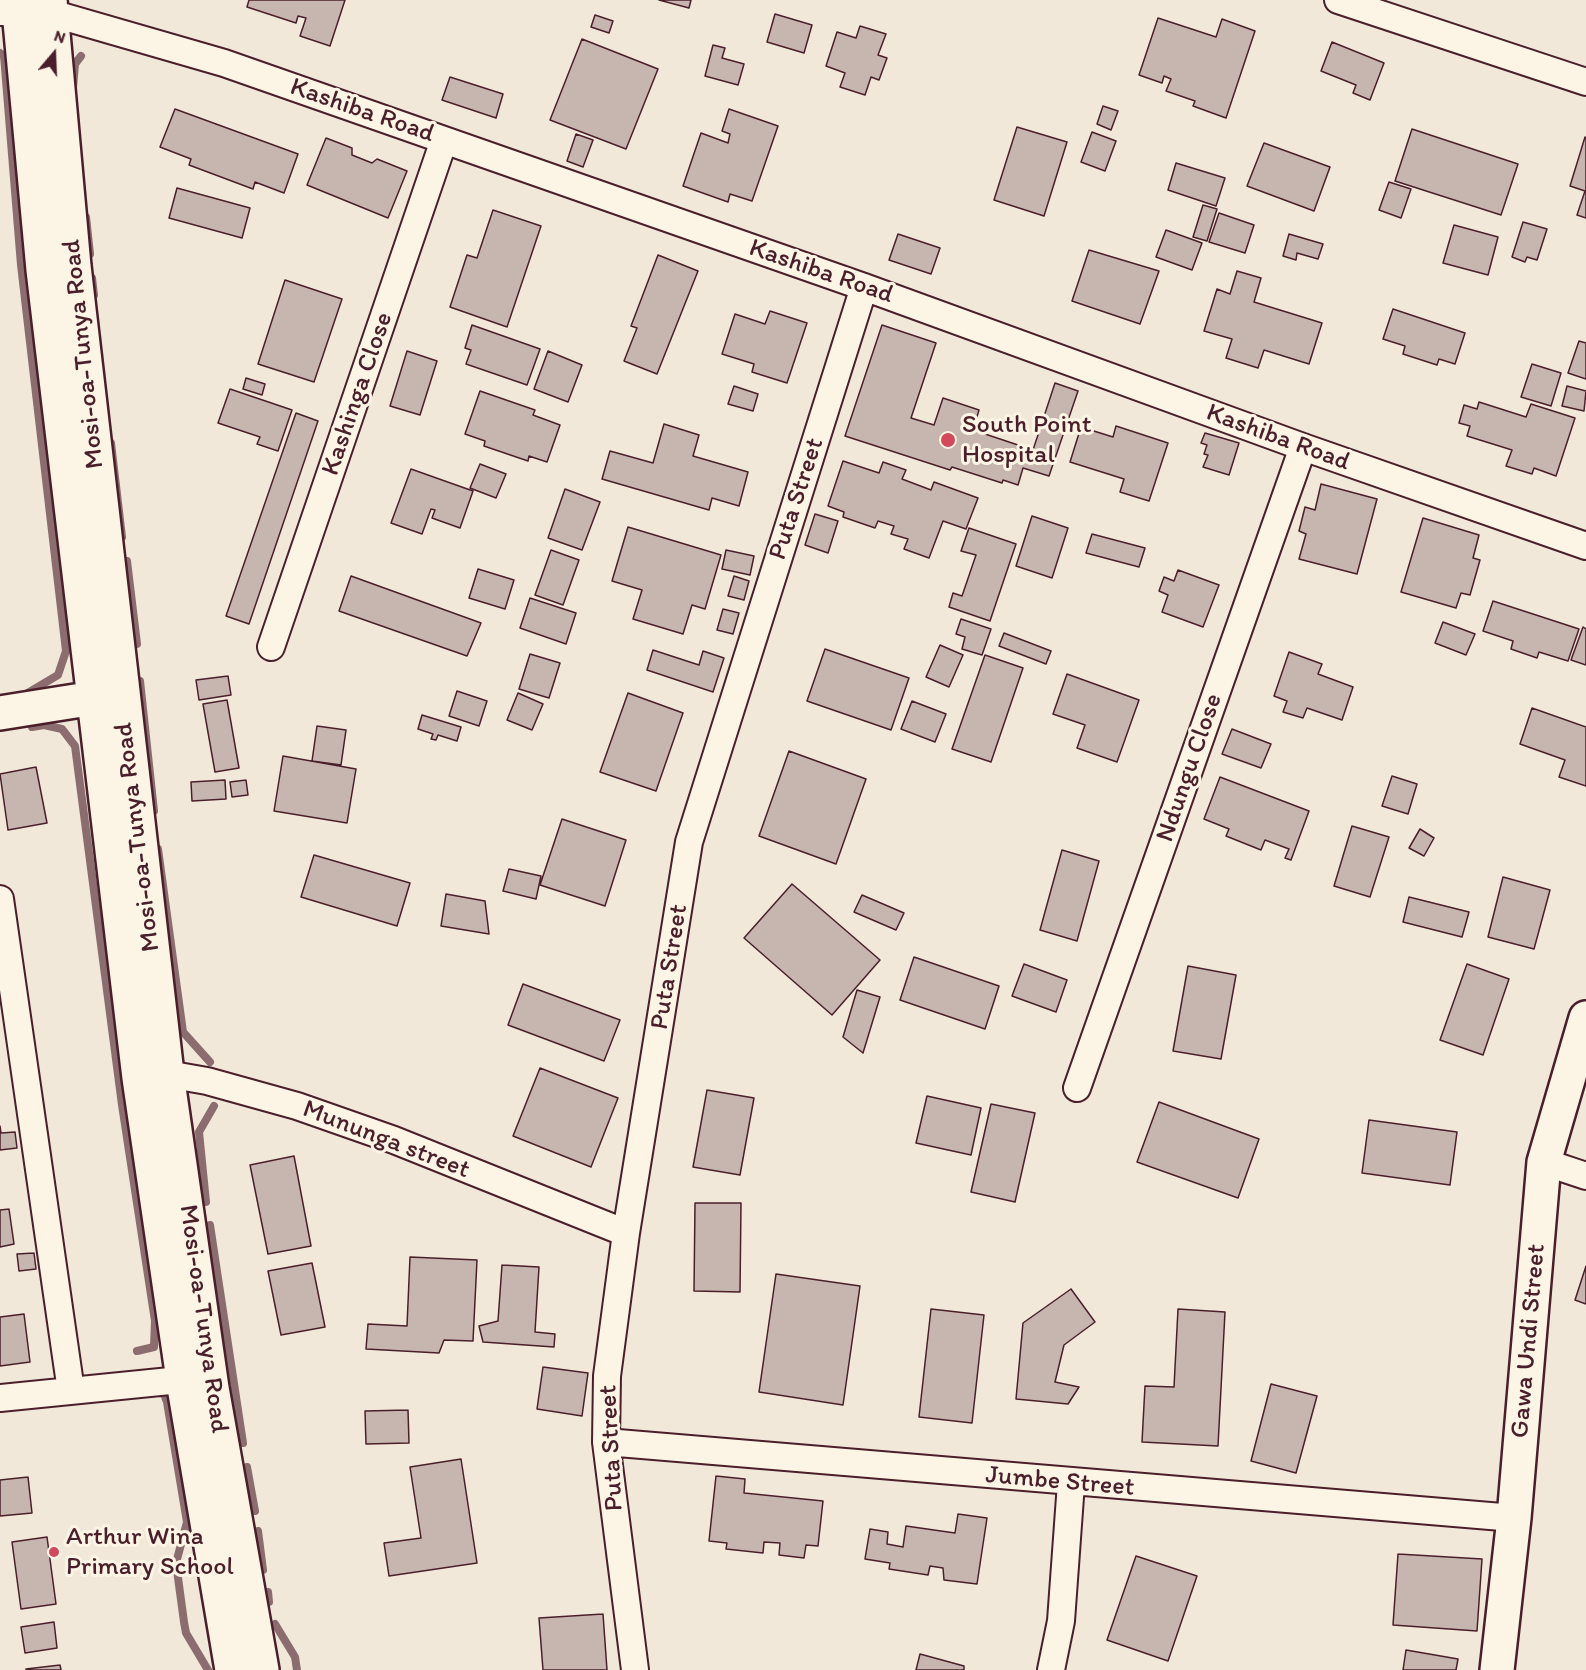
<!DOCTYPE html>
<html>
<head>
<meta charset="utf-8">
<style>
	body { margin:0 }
	#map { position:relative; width:1586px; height:1670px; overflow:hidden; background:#f1e8da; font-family:Itim,sans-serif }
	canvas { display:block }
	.north { position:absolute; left:24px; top:24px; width:60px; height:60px; -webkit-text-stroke:4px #fcf5e5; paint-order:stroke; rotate:19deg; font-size:16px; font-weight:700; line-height:24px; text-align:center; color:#4a1f2b }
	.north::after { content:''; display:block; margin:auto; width:21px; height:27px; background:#4a1f2b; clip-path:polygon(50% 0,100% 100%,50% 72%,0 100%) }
</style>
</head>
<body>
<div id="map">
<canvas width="1586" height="1670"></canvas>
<div class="north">N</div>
</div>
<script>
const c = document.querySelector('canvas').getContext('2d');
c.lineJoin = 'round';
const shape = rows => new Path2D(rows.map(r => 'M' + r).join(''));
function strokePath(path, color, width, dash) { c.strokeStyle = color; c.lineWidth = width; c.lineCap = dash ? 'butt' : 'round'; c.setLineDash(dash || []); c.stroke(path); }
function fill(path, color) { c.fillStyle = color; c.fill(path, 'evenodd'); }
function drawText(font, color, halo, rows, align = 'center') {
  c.font = font + ' Itim,sans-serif'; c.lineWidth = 6; c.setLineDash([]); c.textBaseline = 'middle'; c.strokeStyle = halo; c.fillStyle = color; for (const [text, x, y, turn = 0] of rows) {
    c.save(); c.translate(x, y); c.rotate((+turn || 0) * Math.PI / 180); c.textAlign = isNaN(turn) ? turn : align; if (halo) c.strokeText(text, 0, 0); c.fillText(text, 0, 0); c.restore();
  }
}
const stream = shape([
	[0,53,4,56,21,265,66,651,58,675,26,694],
	[73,88,75,64,81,56],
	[86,217,90,254],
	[92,278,94,295],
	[111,443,122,537],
	[127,561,137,644],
	[140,681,154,811],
	[32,727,44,725,62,729,75,746,122,1105,155,1321,154,1347,137,1351],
	[158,849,183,1032,210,1062],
	[206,1202,199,1132,214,1106],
	[210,1225,243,1443],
	[155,1392,164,1394,167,1402,187,1522,176,1563,184,1622,186,1633,208,1670],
	[247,1467,255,1511],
	[258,1531,263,1570],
	[268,1592,269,1602],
	[275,1624,295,1657,297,1670]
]);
const building = shape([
	[249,0,345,0,330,46,300,36,306,18,298,16,296,23,247,7,249,0],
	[659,0,691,0,689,8,659,0],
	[775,14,812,25,804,53,767,42,775,14],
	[595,15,613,21,609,33,591,27,595,15],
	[1158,18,1216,37,1222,19,1255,31,1226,118,1193,106,1195,101,1166,91,1171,79,1164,76,1162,83,1139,75,1158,18],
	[860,26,886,34,878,55,887,58,879,80,871,77,865,95,840,87,845,73,826,66,837,32,856,38,860,26],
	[582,39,658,69,626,149,550,120,582,39],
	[1332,42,1384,63,1370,100,1353,93,1356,85,1321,71,1332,42],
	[713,45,725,48,722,58,744,64,738,85,705,76,713,45],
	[450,77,503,94,496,118,442,100,450,77],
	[1103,106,1118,111,1111,130,1097,124,1103,106],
	[175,109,298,154,284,193,255,182,253,189,189,165,191,159,160,147,175,109],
	[729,109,778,126,752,201,730,194,728,202,683,186,701,133,728,143,730,134,722,131,729,109],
	[1017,127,1067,142,1044,216,994,200,1017,127],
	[1412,129,1518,164,1501,215,1395,181,1412,129],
	[1092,132,1116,141,1105,171,1081,162,1092,132],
	[576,134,593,140,583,167,567,161,576,134],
	[1585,137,1586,138,1586,218,1577,215,1585,191,1570,186,1585,137],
	[326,138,352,148,352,155,372,163,377,159,407,171,388,218,307,185,326,138],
	[1264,143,1330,167,1314,211,1247,186,1264,143],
	[1176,163,1225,178,1216,206,1168,190,1176,163],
	[1389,182,1411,189,1401,218,1379,210,1389,182],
	[177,188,250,208,242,238,169,218,177,188],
	[1203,205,1217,209,1207,241,1193,237,1203,205],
	[493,210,541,226,507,327,450,307,467,255,477,258,493,210],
	[1219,213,1254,225,1245,253,1209,242,1219,213],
	[1523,222,1547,229,1537,260,1527,257,1525,262,1512,257,1523,222],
	[1454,225,1498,237,1488,275,1443,263,1454,225],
	[1166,230,1202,243,1192,270,1156,257,1166,230],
	[898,234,940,248,931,274,889,260,898,234],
	[1289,234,1323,244,1318,259,1297,253,1296,260,1283,256,1289,234],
	[1089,250,1159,271,1140,324,1072,301,1089,250],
	[658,255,698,271,657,374,624,361,637,328,631,326,658,255],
	[1237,271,1261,278,1254,302,1322,323,1309,364,1264,350,1258,368,1226,358,1232,339,1204,331,1217,289,1230,294,1237,271],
	[285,280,342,299,314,382,258,364,285,280],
	[1393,309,1465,333,1455,364,1439,359,1437,365,1403,354,1405,346,1383,339,1393,309],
	[770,311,807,323,787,383,752,372,754,364,722,354,735,314,765,324,770,311],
	[472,325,540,349,527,385,466,364,471,350,465,348,472,325],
	[882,325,936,343,911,418,934,425,943,398,979,410,973,430,1033,450,1055,383,1078,391,1049,476,1023,468,1018,485,1003,480,1002,483,952,467,950,470,845,436,882,325],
	[1579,341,1586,343,1586,379,1568,373,1579,341],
	[407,351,437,361,420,415,390,406,407,351],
	[548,351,582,365,568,402,534,389,548,351],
	[1532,364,1561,373,1551,406,1521,397,1532,364],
	[246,378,265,384,262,395,243,389,246,378],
	[734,386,758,394,753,411,728,404,734,386],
	[1567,386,1586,391,1584,411,1562,406,1567,386],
	[230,389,292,410,278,451,257,444,260,437,218,423,230,389],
	[480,391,535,410,533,415,560,425,547,462,529,456,528,461,484,446,485,441,465,434,480,391],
	[1479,402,1526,417,1531,404,1575,418,1556,476,1534,468,1532,474,1506,466,1512,450,1467,436,1470,426,1459,423,1464,405,1477,409,1479,402],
	[296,413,318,421,249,624,226,616,296,413],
	[664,424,699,435,693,456,748,472,739,506,712,498,709,510,602,479,610,451,653,463,664,424],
	[1116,426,1168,443,1149,501,1120,492,1124,479,1070,462,1081,427,1113,437,1116,426],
	[1205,433,1239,443,1229,475,1203,467,1208,455,1204,454,1207,445,1201,443,1205,433],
	[843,461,879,473,883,462,906,470,902,479,931,490,934,482,978,498,966,529,943,521,929,558,904,549,908,539,891,534,894,526,878,521,875,528,843,517,844,512,828,506,843,461],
	[480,464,506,474,496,498,470,488,480,464],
	[411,469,473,491,460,528,432,518,435,510,431,509,422,534,391,523,411,469],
	[1321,484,1377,499,1357,574,1299,559,1306,534,1299,531,1305,507,1315,510,1321,484],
	[565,489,600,502,582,550,548,538,565,489],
	[815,514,838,521,828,553,805,545,815,514],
	[1032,516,1068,528,1052,578,1016,566,1032,516],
	[1423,518,1479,535,1473,558,1480,560,1470,595,1461,593,1456,608,1401,592,1423,518],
	[628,527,721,555,705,609,692,605,683,634,633,619,642,590,612,581,628,527],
	[969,528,1016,544,990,621,949,607,953,593,962,596,976,555,961,551,969,528],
	[1092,534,1145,548,1139,567,1086,553,1092,534],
	[551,550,579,560,563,605,535,595,551,550],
	[726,550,754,556,750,575,722,569,726,550],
	[478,569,514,580,505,609,469,598,478,569],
	[1178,570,1219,585,1203,627,1162,612,1168,595,1159,591,1164,577,1174,581,1178,570],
	[351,576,481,623,467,656,339,611,351,576],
	[734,576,749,581,744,600,728,596,734,576],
	[530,598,576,613,566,644,520,628,530,598],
	[1493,601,1579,629,1568,661,1539,652,1537,658,1511,649,1513,641,1483,631,1493,601],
	[723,609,739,613,733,634,717,630,723,609],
	[961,619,991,629,982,655,962,649,965,637,956,634,961,619],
	[1443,622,1475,634,1466,655,1435,643,1443,622],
	[1583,627,1586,629,1586,665,1571,660,1583,627],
	[1004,633,1051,651,1046,664,999,646,1004,633],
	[940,645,963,655,949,687,926,677,940,645],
	[825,649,909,678,891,730,807,701,825,649],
	[653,650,699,665,703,651,724,658,713,692,647,670,653,650],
	[1289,652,1322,664,1318,674,1353,687,1342,720,1307,708,1303,718,1283,712,1287,701,1274,696,1289,652],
	[530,654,560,663,549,698,519,689,530,654],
	[985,655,1023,668,991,762,952,749,985,655],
	[1067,674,1139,700,1117,762,1077,748,1085,725,1053,714,1067,674],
	[228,676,231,695,199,700,196,680,228,676],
	[457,691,487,701,479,726,449,716,457,691],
	[518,693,543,704,532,730,507,720,518,693],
	[628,693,683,713,656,791,600,772,628,693],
	[227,700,239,768,215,772,203,704,227,700],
	[912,701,946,714,935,742,901,729,912,701],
	[1532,708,1586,727,1586,786,1559,777,1565,760,1520,744,1532,708],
	[422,715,461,727,457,741,438,735,436,740,431,739,433,734,418,729,422,715],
	[317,726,346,730,341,765,312,761,317,726],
	[1232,729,1271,744,1261,768,1222,754,1232,729],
	[789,751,866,779,836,864,759,836,789,751],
	[283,756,356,769,347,823,274,811,283,756],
	[36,767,47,823,8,830,0,774,36,767],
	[1392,776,1417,784,1408,814,1382,806,1392,776],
	[1220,777,1309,811,1291,860,1285,858,1289,849,1265,840,1261,850,1226,836,1229,829,1204,819,1220,777],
	[225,780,226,799,192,801,191,782,225,780],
	[246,780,248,795,232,797,230,782,246,780],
	[562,819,626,840,605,906,540,885,562,819],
	[1352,826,1389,837,1370,897,1334,886,1352,826],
	[1420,829,1434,838,1424,856,1409,848,1420,829],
	[1062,850,1099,861,1077,941,1040,930,1062,850],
	[314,855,410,883,397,926,301,897,314,855],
	[509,869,541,876,536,899,503,891,509,869],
	[1503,877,1550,890,1534,949,1488,937,1503,877],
	[792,884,880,960,832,1015,744,938,792,884],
	[446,894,485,901,489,934,441,926,446,894],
	[862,895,904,913,896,930,854,912,862,895],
	[1409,897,1469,912,1462,937,1403,922,1409,897],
	[914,957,999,986,985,1029,900,1000,914,957],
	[1024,964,1067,980,1056,1012,1012,996,1024,964],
	[1467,964,1509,979,1483,1055,1440,1040,1467,964],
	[1188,966,1236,975,1221,1059,1173,1051,1188,966],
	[523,984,620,1020,604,1061,508,1025,523,984],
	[857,990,880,997,863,1053,843,1037,857,990],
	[540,1068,618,1098,591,1167,513,1136,540,1068],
	[707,1090,754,1098,740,1175,693,1167,707,1090],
	[927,1096,981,1108,971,1155,916,1143,927,1096],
	[1159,1102,1259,1139,1238,1198,1137,1162,1159,1102],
	[991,1104,1035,1113,1015,1202,971,1192,991,1104],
	[1369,1120,1457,1132,1450,1185,1362,1173,1369,1120],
	[0,1126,1,1133,15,1132,17,1148,0,1150,0,1126],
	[294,1156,311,1246,268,1254,250,1165,294,1156],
	[695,1203,741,1203,740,1292,694,1291,695,1203],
	[9,1209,14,1244,0,1247,0,1210,9,1209],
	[34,1253,36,1269,19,1271,17,1254,34,1253],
	[410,1257,477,1260,473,1341,444,1340,439,1353,366,1349,368,1324,407,1326,410,1257],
	[312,1263,325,1327,281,1335,268,1271,312,1263],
	[502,1265,539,1267,535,1332,555,1334,554,1347,483,1342,479,1326,498,1321,502,1265],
	[1586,1266,1586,1304,1575,1300,1586,1266],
	[776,1274,860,1286,843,1405,759,1392,776,1274],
	[1071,1289,1095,1322,1064,1345,1055,1382,1079,1387,1068,1404,1016,1399,1023,1323,1071,1289],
	[931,1309,984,1315,972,1423,919,1417,931,1309],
	[1178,1309,1225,1312,1218,1446,1142,1442,1145,1386,1174,1387,1178,1309],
	[24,1314,30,1362,0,1366,0,1317,24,1314],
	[543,1367,588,1373,582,1416,537,1409,543,1367],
	[1271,1384,1317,1396,1296,1473,1251,1461,1271,1384],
	[408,1410,409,1443,366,1444,365,1411,408,1410],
	[461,1459,477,1563,389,1576,384,1543,421,1538,410,1467,461,1459],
	[716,1476,745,1479,744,1493,823,1501,818,1546,806,1545,804,1558,779,1555,780,1543,764,1542,763,1553,726,1549,727,1543,709,1541,716,1476],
	[28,1477,32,1513,0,1516,0,1480,28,1477],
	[958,1514,987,1518,977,1584,944,1580,943,1568,930,1566,928,1575,889,1569,890,1563,865,1559,870,1529,888,1532,887,1544,903,1547,906,1526,955,1533,958,1514],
	[47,1537,56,1604,21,1609,12,1542,47,1537],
	[1398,1554,1482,1559,1477,1631,1393,1625,1398,1554],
	[1136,1556,1197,1576,1168,1661,1107,1640,1136,1556],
	[603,1614,607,1670,543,1670,539,1618,603,1614],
	[54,1622,57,1648,25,1653,21,1627,54,1622],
	[1406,1650,1458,1659,1456,1670,1403,1670,1406,1650],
	[920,1654,964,1666,964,1670,916,1670,920,1654],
	[60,1665,61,1670,26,1670,26,1669,60,1665]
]);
const street = shape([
	[1338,0,1586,82],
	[0,12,51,13,224,63,864,287,1303,447,1586,546],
	[271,647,444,140],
	[0,899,71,1391],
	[150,1077,167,1074,207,1081,297,1106,394,1140,626,1233],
	[1077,1088,1303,447],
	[1544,1162,1586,1176],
	[0,1398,200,1378],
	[606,1442,1514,1518],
	[635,1670,606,1442,607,1376,626,1233,689,842,864,287],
	[1051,1670,1061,1621,1071,1483]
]);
const secondary = shape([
	[18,0,43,270,139,1078,185,1393,232,1670],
	[50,0,74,266,167,1074,212,1388,262,1670],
	[0,713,113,695],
	[1497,1670,1514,1518,1544,1162,1586,1018]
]);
const markers = [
	[948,440,8,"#d1495b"],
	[54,1552,6,"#d1495b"]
];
const streetNames = [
	["Kashiba Road",362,111,19],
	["Kashiba Road",821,272,19],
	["Mosi-oa-Tunya Road",84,354,-96],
	["Kashinga Close",358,394,-71],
	["Kashiba Road",1278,438,20],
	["Puta Street",797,499,-72],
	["Ndungu Close",1190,768,-71],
	["Mosi-oa-Tunya Road",138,837,-97],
	["Puta Street",670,967,-81],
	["Mununga street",386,1140,21],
	["Mosi-oa-Tunya Road",203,1319,82],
	["Gawa Undi Street",1529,1341,-85],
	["Puta Street",612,1448,-93],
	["Jumbe Street",1060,1482,5]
];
const poiNames = [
	["South Point",962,425],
	["Hospital",962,455],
	["Arthur Wina",66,1537],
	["Primary School",66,1567]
];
strokePath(stream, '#8b6d6f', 8);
fill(building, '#c7b6af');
strokePath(building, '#4a1f2b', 1.5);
strokePath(street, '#4a1f2b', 30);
strokePath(secondary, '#4a1f2b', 38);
strokePath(street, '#fcf5e5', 26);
strokePath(secondary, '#fcf5e5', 33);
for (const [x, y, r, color] of markers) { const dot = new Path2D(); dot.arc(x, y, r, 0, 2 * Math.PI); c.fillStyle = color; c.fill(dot); strokePath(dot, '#fcf5e5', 2); }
drawText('26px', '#4a1f2b', '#fcf5e5', streetNames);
drawText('26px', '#4a1f2b', '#fcf5e5', poiNames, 'left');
</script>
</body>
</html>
